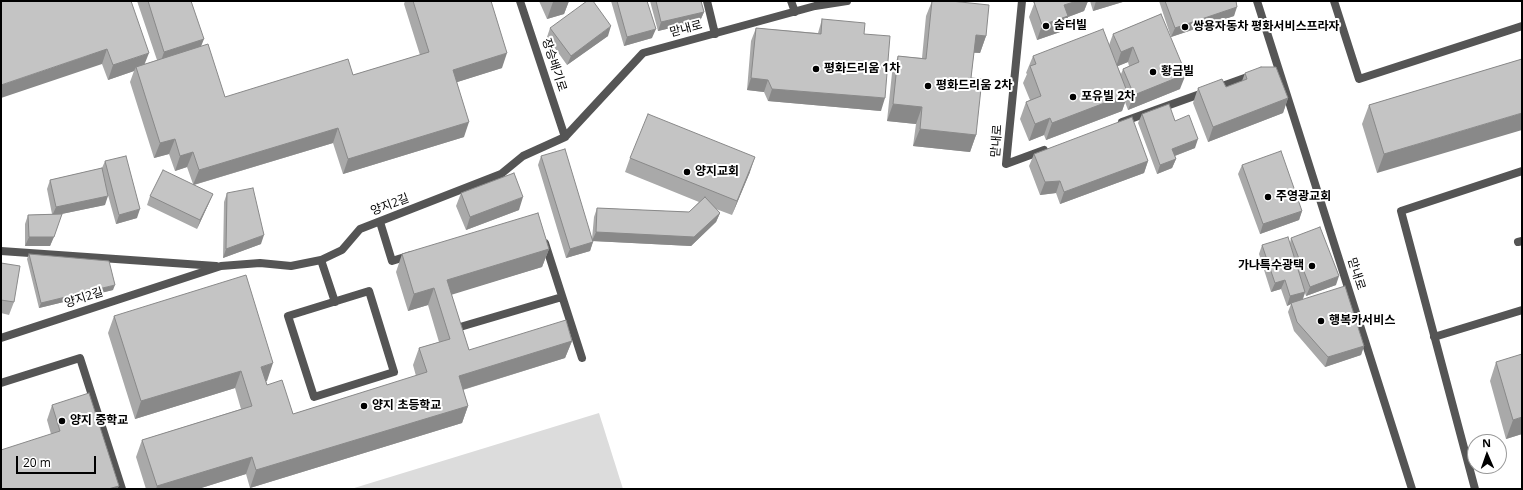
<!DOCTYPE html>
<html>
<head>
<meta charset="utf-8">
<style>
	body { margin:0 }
	#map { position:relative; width:1523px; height:490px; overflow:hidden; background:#fff; font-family:"Open Sans",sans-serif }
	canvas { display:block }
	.frame { position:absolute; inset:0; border:2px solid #000; pointer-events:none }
	.north { position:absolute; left:1467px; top:434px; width:40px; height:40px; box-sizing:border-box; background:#fff; border:1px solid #999; border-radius:50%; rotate:358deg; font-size:11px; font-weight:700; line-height:16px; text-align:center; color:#000 }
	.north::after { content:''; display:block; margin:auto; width:14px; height:18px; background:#000; clip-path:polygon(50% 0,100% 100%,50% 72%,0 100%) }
	.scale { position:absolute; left:16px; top:456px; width:80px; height:18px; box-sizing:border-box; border:2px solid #000; border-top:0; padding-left:5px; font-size:12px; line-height:14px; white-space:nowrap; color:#000; -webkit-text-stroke:3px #fff; paint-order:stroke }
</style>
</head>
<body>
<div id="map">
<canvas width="1523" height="490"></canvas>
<div class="frame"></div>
<div class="north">N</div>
<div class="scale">20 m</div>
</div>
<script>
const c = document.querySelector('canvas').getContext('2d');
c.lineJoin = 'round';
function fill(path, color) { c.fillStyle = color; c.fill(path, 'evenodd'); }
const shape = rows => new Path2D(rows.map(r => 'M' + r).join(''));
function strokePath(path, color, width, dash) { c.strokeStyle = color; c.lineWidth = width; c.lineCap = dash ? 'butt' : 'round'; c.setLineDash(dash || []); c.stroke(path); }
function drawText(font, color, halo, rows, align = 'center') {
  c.font = font + ' "Open Sans","Noto Sans KR",sans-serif'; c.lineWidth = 4; c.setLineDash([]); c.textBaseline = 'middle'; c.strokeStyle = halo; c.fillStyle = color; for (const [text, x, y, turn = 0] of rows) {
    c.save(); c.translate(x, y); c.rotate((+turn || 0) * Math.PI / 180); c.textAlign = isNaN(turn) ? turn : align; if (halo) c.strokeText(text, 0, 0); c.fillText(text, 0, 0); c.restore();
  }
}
const green = shape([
	[599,413,623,489,351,489]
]);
const street = shape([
	[520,1,565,137],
	[707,1,715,34],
	[791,1,795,12],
	[1022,1,1006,164,1044,150],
	[1257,1,1412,489],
	[1334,1,1359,79,1522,26],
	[1122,122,1253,75],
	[380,222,392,261,411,255],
	[1518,242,1522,241],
	[545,243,582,358],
	[1,251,216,266],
	[321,260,335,302],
	[369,291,394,372,314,397,288,316,369,291],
	[460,327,562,297],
	[1434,337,1522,310],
	[1,338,221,266,260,263,291,266,321,260,342,250,360,229,501,174,523,156,565,137,643,53,815,6,847,1],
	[1,383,80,358,122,489],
	[1475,489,1401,211,1522,171]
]);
const wall = shape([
	[1,1,145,64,157,60,137,1,191,1,201,46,225,97,353,75,420,55,404,4,405,1,491,1,502,68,457,82,464,137,343,174,333,143,194,185,213,194,209,203,197,229,147,205,150,196,193,184,187,167,175,171,169,154,154,158,130,82,134,71,108,80,102,64],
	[539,1,569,1,564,14,547,19],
	[611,1,647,1,652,38,624,46],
	[650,1,701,1,704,12,700,21,658,31],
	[932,1,951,1,986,36,980,53,974,53,971,78,976,135,970,152,913,146,916,124,887,121,892,73,898,56,922,58,926,16],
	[1033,1,1088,1,1084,11,1068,17,1063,31,1037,40,1029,17,1034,4],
	[1090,1,1126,1,1093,11],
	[1159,1,1236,1,1234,16,1171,37],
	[1161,14,1180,89,1128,110,1125,102,1122,111,1046,140,1044,135,1029,141,1020,119,1026,102,1030,100,1023,83,1027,74,1026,73,1033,56,1109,45,1113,34],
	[1128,62,1129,66,1123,69,1121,74,1117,66],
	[822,19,864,34,881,111,768,101,764,92,747,90,751,41,756,28,818,33],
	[550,28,608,36,567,65,547,37],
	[1522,59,1377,173,1362,124,1369,105],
	[1245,73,1288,98,1283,113,1208,142,1193,103,1198,88,1226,87,1242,81],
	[1142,114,1175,121,1195,148,1175,156,1176,159,1172,168,1157,174,1138,123],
	[1034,154,1148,161,1144,173,1060,204,1056,193,1040,195,1029,166],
	[541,156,592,239,594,217,597,208,689,212,699,202,625,172,630,158,750,172,732,215,716,209,720,213,716,222,691,246,593,241,590,251,566,258,538,165],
	[105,161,137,218,116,224,106,188,105,205,61,214,62,214,50,246,25,246,25,224,28,215,52,214,47,189,50,180,102,168],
	[1242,165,1302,211,1299,220,1260,234,1238,174],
	[227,193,261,244,223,258,224,202],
	[461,193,519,210,466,230,456,206],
	[1291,238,1336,285,1306,296,1305,293,1303,299,1364,346,1361,355,1325,367,1294,331,1288,312,1291,304,1287,306,1281,289,1271,292,1259,254,1262,245,1290,243],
	[549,249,542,267,451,294,469,350,572,341,565,358,463,390,468,406,462,423,250,488,246,474,198,489,146,489,136,457,142,440,241,409,235,388,135,419,108,333,114,316,267,381,266,381,267,385,293,414,416,376,413,365,419,348,439,342,428,305,408,311,396,272,402,254],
	[29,254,113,290,39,308,27,259],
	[1,263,14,302,9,315,1,313],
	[1496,362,1522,434,1506,439,1490,381],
	[52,405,119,486,117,489,1,489,51,434,47,420]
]);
const shadedWall = shape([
	[557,1,569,1,564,14,547,19,553,2],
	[1077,1,1088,1,1084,11,1068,17,1063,31,1037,40,1042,25,1064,5],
	[1096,1,1126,1,1093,11],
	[1237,7,1234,16,1171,37,1175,28],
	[704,12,700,21,658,31,661,22],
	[611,26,608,36,567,65,571,56],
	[656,29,652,38,624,46,627,37],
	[976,35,986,36,980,53,970,52],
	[204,39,198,54,159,67,164,52],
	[1133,47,1128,62,1116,67,1121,52],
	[107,49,102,64,1,98,1,85],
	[149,53,143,68,136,67,134,71,108,80,113,65],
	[507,53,502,68,448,85,453,70],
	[1186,74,1180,89,1128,110,1134,95],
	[751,78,768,80,764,92,747,90],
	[772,89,885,98,881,111,768,101],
	[1128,94,1122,111,1046,140,1052,123],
	[1288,98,1283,113,1208,142,1213,127],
	[893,104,922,107,916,124,887,121],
	[1522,113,1522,130,1377,173,1384,154],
	[1050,118,1044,135,1029,141,1035,124],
	[469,122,464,137,343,174,348,159],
	[338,128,333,143,193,185,199,170],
	[920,129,976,135,970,152,913,146],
	[175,139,169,154,154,158,160,143],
	[1198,139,1195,148,1169,158,1172,149],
	[193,152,187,167,175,171,180,156],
	[755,157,750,172,732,215,737,201],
	[1176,159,1172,168,1157,174,1160,165],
	[1148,161,1144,173,1060,204,1064,192],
	[1060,181,1056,193,1040,195,1045,182],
	[213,194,209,203,197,229,200,220],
	[108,196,105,205,52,216,56,207],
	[523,197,519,210,466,230,470,217],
	[140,209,137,218,116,224,119,215],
	[1302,211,1299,220,1260,234,1263,224],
	[720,213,716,222,691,246,592,241,596,232],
	[264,235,261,244,223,258,226,249],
	[29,237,54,237,50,246,25,246],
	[593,242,590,251,566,258,570,249],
	[549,249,542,267,441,298,447,280],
	[1339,276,1336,285,1306,296,1310,287],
	[1285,280,1281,289,1271,292,1275,283],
	[115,285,113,290,39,308,41,303],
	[434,288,428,305,408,311,414,294],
	[1305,292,1302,301,1291,303,1291,304,1287,306,1290,296],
	[572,341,565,358,452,393,459,376],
	[1364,346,1361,355,1325,367,1328,357],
	[273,363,267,381,255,384,261,367],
	[241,371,235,388,135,419,141,401],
	[468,406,462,423,250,488,256,470],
	[1522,417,1522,434,1506,439,1513,420],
	[252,457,246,474,198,489,156,489,157,486],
	[119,486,117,489,108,489]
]);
const building = shape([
	[1,1,131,1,149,53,113,65,107,49,1,85,1,1],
	[148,1,191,1,204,39,164,52,148,1],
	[413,1,491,1,507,53,453,70,469,122,348,159,338,128,199,170,193,152,180,156,175,139,160,143,136,67,208,44,225,97,348,59,353,75,429,52,413,1],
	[587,1,593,1,611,26,571,56,550,28,587,1],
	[617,1,647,1,656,29,627,37,617,1],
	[656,1,701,1,704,12,661,22,656,1],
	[932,1,951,1,989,5,986,36,976,35,971,78,982,79,976,135,920,129,922,107,893,104,898,56,926,59,932,1],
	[1037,1,1077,1,1064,5,1068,16,1042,25,1034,2,1037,1],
	[1165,1,1236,1,1237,7,1175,28,1165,1],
	[1161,14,1186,74,1134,95,1123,69,1139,62,1133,47,1121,52,1113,34,1161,14],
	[822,19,865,23,864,34,890,36,885,98,772,89,768,80,751,78,756,28,821,34,822,19],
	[1103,29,1128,94,1052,123,1050,118,1035,124,1026,102,1041,96,1030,66,1036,64,1033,56,1103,29],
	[1522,59,1522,113,1384,154,1369,105,1522,59],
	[1261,67,1276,67,1288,98,1213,127,1198,88,1222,79,1226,87,1247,79,1245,73,1261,67],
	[1169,104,1175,121,1189,115,1198,139,1172,149,1176,159,1160,165,1142,114,1169,104],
	[648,114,755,157,737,201,630,158,648,114],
	[1132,117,1148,161,1064,192,1060,181,1045,182,1034,154,1132,117],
	[565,149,593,242,570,249,541,156,565,149],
	[1281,151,1302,211,1263,224,1242,165,1281,151],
	[126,156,140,209,119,215,105,161,126,156],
	[102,168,108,196,56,207,50,180,102,168],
	[163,170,213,194,200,220,150,196,163,170],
	[514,173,523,197,470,217,461,193,514,173],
	[253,188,264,235,226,249,227,193,253,188],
	[705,197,720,213,694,237,596,232,597,208,689,212,705,197],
	[538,213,549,249,447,280,469,350,566,320,572,341,459,376,468,406,256,470,252,457,157,486,142,440,252,406,241,371,141,401,114,316,246,275,273,363,261,367,267,385,282,380,293,414,427,372,419,348,450,339,434,288,414,294,402,254,538,213],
	[62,214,54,237,29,237,28,215,62,214],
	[1320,227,1339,276,1310,287,1291,238,1320,227],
	[1288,237,1305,292,1290,296,1285,280,1275,283,1262,245,1288,237],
	[29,254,109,261,115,285,41,303,29,254],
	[1,263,20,266,14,302,1,300,1,263],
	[1345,286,1364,346,1328,357,1297,322,1291,303,1345,286],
	[1522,354,1522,417,1513,420,1496,362,1522,354],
	[89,393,119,486,108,489,1,489,1,450,60,431,52,405,89,393]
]);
const markers = [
	[1046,26,4,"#000"],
	[1185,27,4,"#000"],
	[816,69,4,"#000"],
	[1153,72,4,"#000"],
	[928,86,4,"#000"],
	[1073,97,4,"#000"],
	[687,172,4,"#000"],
	[1268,197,4,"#000"],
	[1312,266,4,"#000"],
	[1321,321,4,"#000"],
	[364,406,4,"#000"],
	[62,421,4,"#000"]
];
const poiNames = [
	["숨터빌",1054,26],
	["쌍용자동차 평화서비스프라자",1193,27],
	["평화드리움 1차",824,69],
	["황금빌",1161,72],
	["평화드리움 2차",936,86],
	["포유빌 2차",1081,97],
	["양지교회",695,172],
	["주영광교회",1276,197],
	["가나특수광택",1304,266,"right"],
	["행복카서비스",1329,321],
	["양지 초등학교",372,406],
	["양지 중학교",70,421]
];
const streetNames = [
	["맏내로",686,29,-15],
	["장승배기로",554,65,72],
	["맏내로",997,141,-86],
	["양지2길",390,205,-21],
	["맏내로",1356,274,72],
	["양지2길",84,298,-18]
];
fill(green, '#dcdcdc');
strokePath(street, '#555', 8);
fill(wall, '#a9a9a9');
fill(shadedWall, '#898989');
fill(building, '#c4c4c4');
strokePath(building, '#898989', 1);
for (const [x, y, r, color] of markers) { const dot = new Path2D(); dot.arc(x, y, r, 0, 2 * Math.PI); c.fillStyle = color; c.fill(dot); strokePath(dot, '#fff', 1.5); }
drawText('bold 12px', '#000', '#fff', poiNames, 'left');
drawText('12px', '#000', '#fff', streetNames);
</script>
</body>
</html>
